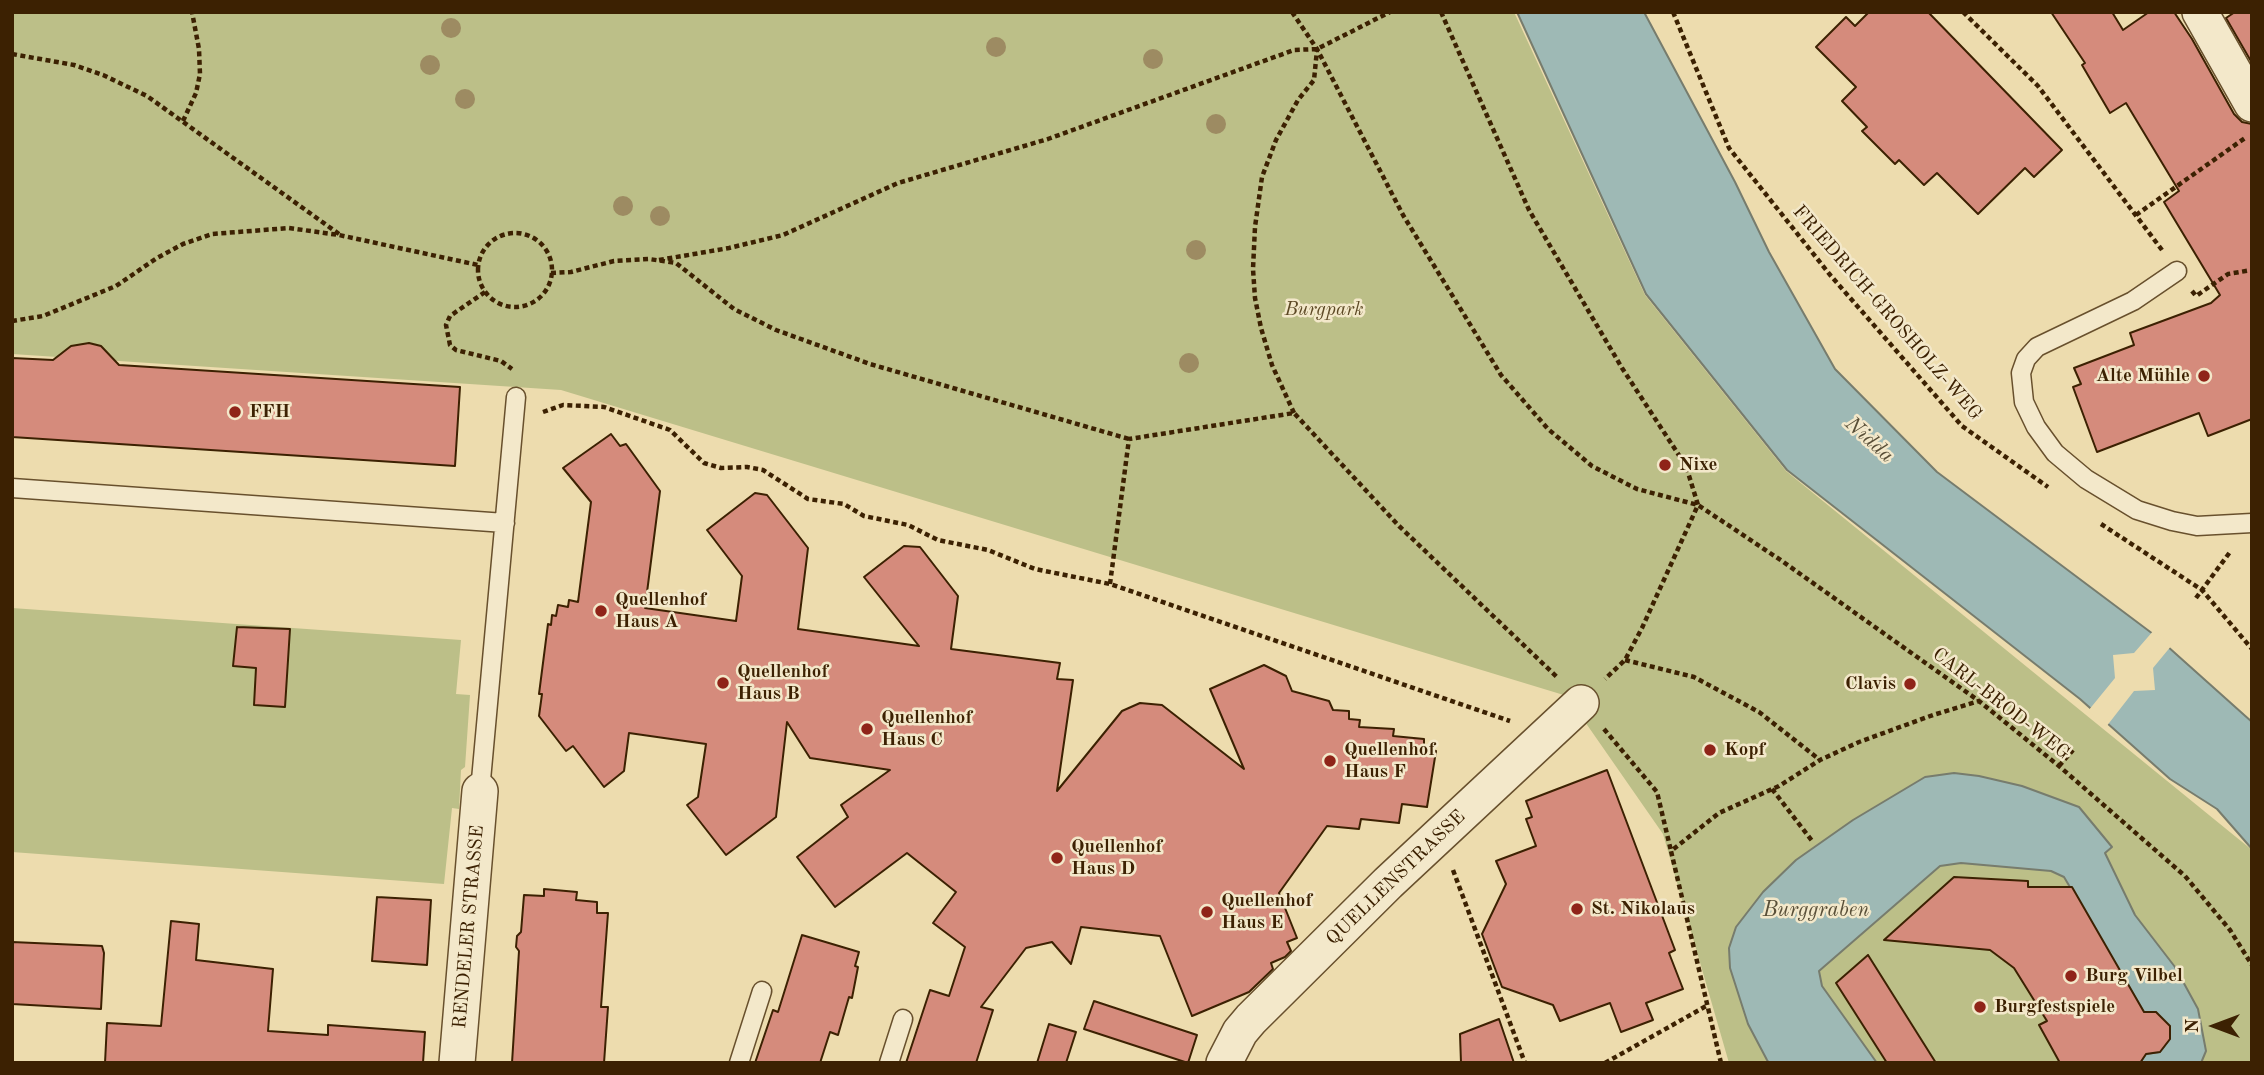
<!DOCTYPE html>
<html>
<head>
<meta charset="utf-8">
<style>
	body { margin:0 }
	#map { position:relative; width:2264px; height:1075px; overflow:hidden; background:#eddcae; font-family:"Old Standard TT",serif }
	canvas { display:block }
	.frame { position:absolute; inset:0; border:14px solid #3c2102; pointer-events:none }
	.north { position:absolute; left:2180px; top:991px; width:70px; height:70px; -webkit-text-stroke:5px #f3e8ca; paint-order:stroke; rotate:270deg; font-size:19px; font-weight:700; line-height:28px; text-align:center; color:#3c2102 }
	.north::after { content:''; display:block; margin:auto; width:24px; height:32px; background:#3c2102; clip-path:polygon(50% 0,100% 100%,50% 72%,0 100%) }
</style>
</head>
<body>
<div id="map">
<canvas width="2264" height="1075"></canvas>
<div class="frame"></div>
<div class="north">N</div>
</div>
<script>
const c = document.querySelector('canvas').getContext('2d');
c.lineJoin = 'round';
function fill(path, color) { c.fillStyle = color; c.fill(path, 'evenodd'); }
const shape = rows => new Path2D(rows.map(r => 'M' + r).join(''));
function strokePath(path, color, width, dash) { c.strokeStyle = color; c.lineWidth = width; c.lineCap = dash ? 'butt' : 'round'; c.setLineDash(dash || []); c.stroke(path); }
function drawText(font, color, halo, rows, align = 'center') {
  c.font = font + ' "Old Standard TT",serif'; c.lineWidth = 5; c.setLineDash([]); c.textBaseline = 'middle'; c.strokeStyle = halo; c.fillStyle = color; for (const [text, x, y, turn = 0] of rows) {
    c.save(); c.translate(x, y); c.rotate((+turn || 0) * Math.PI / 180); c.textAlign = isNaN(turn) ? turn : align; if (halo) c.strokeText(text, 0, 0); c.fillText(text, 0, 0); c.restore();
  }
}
const green = shape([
	[12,12,1514,12,1645,295,1786,471,2252,850,2252,1063,1729,1063,1663,834,1567,696,561,390,12,354],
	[12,608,461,640,456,694,470,695,465,767,461,770,459,809,452,808,444,884,12,852]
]);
const water = shape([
	[1517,12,1644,12,1735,182,1769,252,1835,369,1937,472,2157,637,2252,722,2252,849,2217,809,2170,779,2080,699,1787,470,1646,294,1517,12],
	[1954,773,1979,776,2022,786,2079,807,2112,847,2105,853,2135,915,2175,967,2198,1009,2206,1051,2201,1063,2140,1063,2146,1054,2160,1052,2170,1039,2156,1012,2144,1012,2064,877,2051,871,1961,863,1940,866,1819,971,1822,986,1877,1063,1769,1063,1767,1060,1748,1024,1730,968,1729,948,1736,927,1763,892,1796,860,1853,820,1925,777,1954,773]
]);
const pier = shape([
	[2154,630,2172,645,2153,668,2155,690,2134,691,2106,727,2088,711,2115,678,2113,655,2134,653]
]);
const building = shape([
	[1869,12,1928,12,2062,150,2034,177,2025,168,1978,214,1937,173,1924,185,1899,160,1895,164,1862,131,1867,127,1842,101,1856,87,1816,47,1846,17,1855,26,1869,12],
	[2051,12,2112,12,2123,30,2149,12,2174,12,2192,39,2234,114,2242,122,2252,124,2252,419,2208,436,2199,413,2097,452,2073,387,2081,384,2074,368,2134,345,2130,333,2211,303,2220,295,2164,202,2179,191,2126,103,2110,113,2082,65,2085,63,2051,12],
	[2235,12,2252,12,2252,63,2226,18,2235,12],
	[89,343,101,346,119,365,460,387,455,466,12,437,12,358,53,360,71,346,89,343],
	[611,434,620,446,626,444,660,491,645,608,736,621,742,576,707,530,755,493,767,495,808,548,798,629,919,646,864,577,904,546,920,547,958,596,951,649,1060,663,1057,679,1073,680,1057,791,1122,711,1140,703,1162,705,1244,769,1210,689,1264,665,1286,676,1292,691,1329,701,1333,710,1349,711,1349,719,1360,720,1359,727,1394,729,1393,736,1424,739,1424,749,1436,751,1427,807,1402,804,1399,823,1361,819,1359,829,1327,826,1279,893,1297,938,1287,942,1291,951,1285,957,1271,963,1273,969,1249,992,1192,1016,1160,936,1081,927,1071,964,1052,942,1026,948,981,1007,993,1010,976,1063,906,1063,930,990,949,996,965,947,933,923,956,892,907,853,835,907,797,857,848,817,841,805,890,770,810,758,787,722,776,817,726,855,687,805,698,797,706,744,629,733,624,771,604,787,573,746,566,751,539,716,542,694,539,694,548,624,551,625,552,615,556,616,558,605,568,607,569,600,578,602,591,502,563,468,611,434],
	[237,627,290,629,285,707,254,705,256,668,233,666,237,627],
	[1607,770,1675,950,1669,953,1683,989,1646,1003,1653,1020,1621,1032,1610,1003,1560,1021,1553,1005,1502,987,1482,934,1506,884,1496,861,1536,846,1526,819,1532,817,1526,801,1607,770],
	[1954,877,2028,881,2028,887,2072,887,2144,1012,2156,1012,2170,1026,2170,1039,2160,1052,2146,1054,2140,1063,2060,1063,2039,1025,2047,1021,2014,968,1990,950,1884,940,1954,877],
	[544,889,577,892,576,900,597,902,597,913,608,913,601,1007,608,1007,604,1063,512,1063,519,951,516,947,517,936,521,932,524,895,544,896,544,889],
	[377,897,431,900,427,965,372,961,377,897],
	[171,921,199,924,196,960,273,969,268,1031,328,1035,328,1025,425,1032,423,1063,105,1063,107,1023,161,1026,171,921],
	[802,935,859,952,855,966,858,967,852,998,849,997,838,1035,830,1032,820,1063,755,1063,773,1010,778,1012,802,935],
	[12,942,102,946,104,953,101,1009,12,1004,12,942],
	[1868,955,1936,1063,1887,1063,1836,983,1868,955],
	[1094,1001,1197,1035,1188,1063,1084,1029,1094,1001],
	[1499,1019,1514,1063,1461,1063,1460,1034,1499,1019],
	[1049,1024,1076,1032,1066,1063,1037,1063,1049,1024]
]);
const path = shape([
	[1292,12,1317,49,1403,215,1501,375,1548,429,1592,466,1637,489,1698,505,1782,561,1979,701,2059,766,2185,876,2230,930,2252,965],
	[1441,12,1529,210,1622,368,1686,466,1698,505,1642,628,1625,660,1605,679],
	[1673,12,1729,148,1831,276,1962,426,2048,487],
	[1963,12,2038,86,2162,250],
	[12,54,74,65,103,75,147,96,339,234],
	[183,121,196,93,200,74,199,49,192,12],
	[2136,215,2245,138],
	'478 270a37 37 0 1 1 74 0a37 37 0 1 1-74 0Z',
	[659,260,729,248,783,235,898,183,1048,139,1294,50,1317,49,1390,12],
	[551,273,571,272,614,261,649,259,676,263,734,309,776,330,870,364,1129,439],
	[2192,291,2196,296,2228,274,2252,270],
	[485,292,450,316,446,325,450,345,456,350,501,361,512,369],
	[12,321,43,316,116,286,157,258,183,244,212,234,289,228,339,235,478,265],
	[543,412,563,405,604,407,670,430,704,463,721,468,747,467,763,470,808,499,844,504,864,516,908,525,938,540,988,550,1035,569,1110,584,1510,721],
	[1294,413,1272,365,1261,328,1255,298,1253,269,1255,227,1262,177,1276,140,1298,100,1314,80,1317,50],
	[2101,524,2202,590,2252,649],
	[1110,584,1129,439,1294,413,1399,526,1557,677],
	[2196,598,2230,552],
	[1625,660,1694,677,1759,712,1820,760],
	[1604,729,1657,792,1671,851],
	[2059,766,2073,750],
	[1772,789,1813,842],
	[1453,870,1525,1063],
	[1605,1063,1708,1005],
	[1721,1063,1671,851,1719,813,1779,786,1820,760,1859,742,1933,715,1979,701]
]);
const service = shape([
	[2177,271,2133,301,2037,347,2026,359,2021,373,2024,402,2036,427,2055,453,2086,479,2137,510,2172,521,2197,526,2252,523],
	[12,488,505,523],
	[480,791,516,397],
	[739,1063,762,991],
	[889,1063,903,1019]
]);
const minor = shape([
	[2200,12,2252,104],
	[457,1063,480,791],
	[1224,1063,1240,1032,1251,1019,1388,883,1581,703]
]);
const trees = [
	[451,28],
	[996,47],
	[1153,59],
	[430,65],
	[465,99],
	[1216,124],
	[623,206],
	[660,216],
	[1196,250],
	[1189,363]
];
const markers = [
	[2204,376,7,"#8f2418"],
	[235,412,7,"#8f2418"],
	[1665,465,7,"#8f2418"],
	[601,611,7,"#8f2418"],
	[723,683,7,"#8f2418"],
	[1910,684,7,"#8f2418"],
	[867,729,7,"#8f2418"],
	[1710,750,7,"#8f2418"],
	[1330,761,7,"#8f2418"],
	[1057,858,7,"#8f2418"],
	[1577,909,7,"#8f2418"],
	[1207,912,7,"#8f2418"],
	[2071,976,7,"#8f2418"],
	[1980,1007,7,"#8f2418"]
];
const parkNames = [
	["Burgpark",1324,310]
];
const streetNames = [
	["FRIEDRICH-GROSHOLZ-WEG",1887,313,49],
	["CARL-BROD-WEG",2001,704,38],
	["QUELLENSTRASSE",1396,878,-44],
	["RENDELER STRASSE",469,927,-85]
];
const poiNames = [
	["Alte Mühle",2190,376,"right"],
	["FFH",249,412],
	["Nixe",1679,465],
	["Quellenhof",615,600],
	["Haus A",615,622],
	["Quellenhof",737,672],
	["Haus B",737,694],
	["Clavis",1896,684,"right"],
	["Quellenhof",881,718],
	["Haus C",881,740],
	["Quellenhof",1344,750],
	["Haus F",1344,772],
	["Kopf",1724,750],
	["Quellenhof",1071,847],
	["Haus D",1071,869],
	["Quellenhof",1221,901],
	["Haus E",1221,923],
	["St. Nikolaus",1591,909],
	["Burg Vilbel",2085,976],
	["Burgfestspiele",1994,1007]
];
const waterNames = [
	["Nidda",1869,440,42],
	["Burggraben",1816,910]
];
fill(green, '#bcbf88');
fill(water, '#9eb9b5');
strokePath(water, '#777c6d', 2);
fill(pier, '#eddcae');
fill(building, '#d58b7c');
strokePath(building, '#3c2102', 2);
strokePath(service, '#68502d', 21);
strokePath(minor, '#68502d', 38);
strokePath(path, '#3c2102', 4.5, [5, 3.5]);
strokePath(service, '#f3e8ca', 18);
strokePath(minor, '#f3e8ca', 35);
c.fillStyle = '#9d8b62';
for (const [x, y] of trees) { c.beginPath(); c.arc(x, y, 10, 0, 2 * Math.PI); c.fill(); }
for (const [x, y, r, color] of markers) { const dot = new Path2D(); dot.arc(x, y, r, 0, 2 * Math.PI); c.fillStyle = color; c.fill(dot); strokePath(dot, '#f3e8ca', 2.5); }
drawText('italic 19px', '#5c4824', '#f3e8ca', parkNames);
drawText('19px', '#3c2102', '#f3e8ca', streetNames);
drawText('bold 19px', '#3c2102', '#f3e8ca', poiNames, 'left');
drawText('italic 21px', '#594f38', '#f3e8ca', waterNames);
</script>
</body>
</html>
